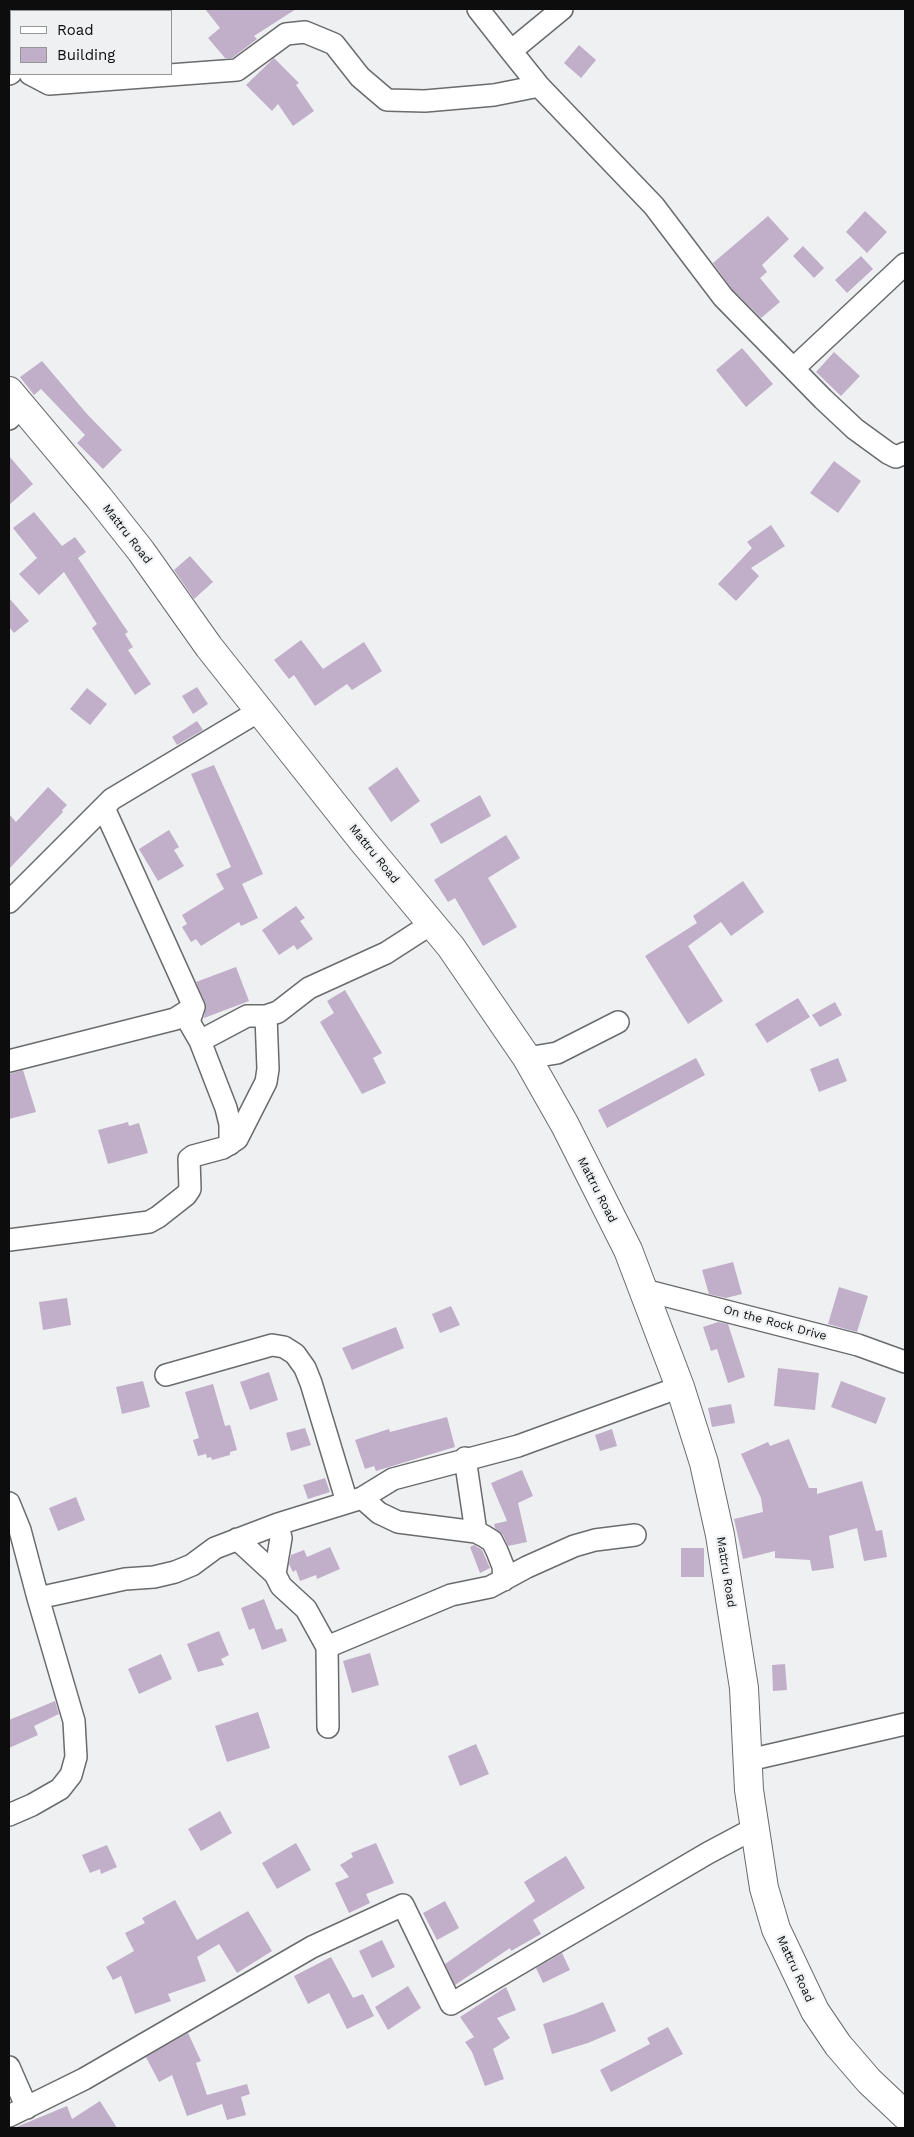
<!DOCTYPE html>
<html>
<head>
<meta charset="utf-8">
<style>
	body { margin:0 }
	#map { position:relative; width:914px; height:2137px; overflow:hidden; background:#eef0f2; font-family:"Work Sans",sans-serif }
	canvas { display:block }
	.frame { position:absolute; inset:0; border:10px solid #0d0d0e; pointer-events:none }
	.legend { position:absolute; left:10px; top:10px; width:162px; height:65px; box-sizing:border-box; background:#eef0f2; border:1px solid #949597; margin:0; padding:6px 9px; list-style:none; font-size:15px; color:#0d0d0e }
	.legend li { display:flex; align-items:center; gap:10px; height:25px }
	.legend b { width:25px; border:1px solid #949597 }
</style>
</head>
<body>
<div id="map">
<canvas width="914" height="2137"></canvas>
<div class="frame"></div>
<ul class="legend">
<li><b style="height:6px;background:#fff"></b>Road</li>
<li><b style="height:14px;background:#c1afca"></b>Building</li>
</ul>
</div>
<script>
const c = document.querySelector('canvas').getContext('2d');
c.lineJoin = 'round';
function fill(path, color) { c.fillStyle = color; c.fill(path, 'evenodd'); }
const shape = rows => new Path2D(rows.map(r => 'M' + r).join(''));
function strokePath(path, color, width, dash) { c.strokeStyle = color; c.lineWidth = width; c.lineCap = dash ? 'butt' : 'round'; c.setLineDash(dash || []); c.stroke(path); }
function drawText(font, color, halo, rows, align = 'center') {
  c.font = font + ' "Work Sans",sans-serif'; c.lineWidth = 4.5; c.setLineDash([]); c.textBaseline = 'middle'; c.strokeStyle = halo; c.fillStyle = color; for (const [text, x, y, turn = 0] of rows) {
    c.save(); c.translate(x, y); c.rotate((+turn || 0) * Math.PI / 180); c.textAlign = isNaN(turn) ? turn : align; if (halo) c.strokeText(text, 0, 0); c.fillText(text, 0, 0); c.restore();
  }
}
const building = shape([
	[205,9,296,9,254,36,257,39,232,58,225,58,208,38,220,28],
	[579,45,596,60,581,78,564,63],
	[274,58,299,83,296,85,314,111,293,126,278,104,272,111,246,85],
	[865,211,887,232,867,253,846,232],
	[768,216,789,239,762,265,767,272,760,278,780,302,761,318,732,289,713,263],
	[803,246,824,268,814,278,793,256],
	[861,256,873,269,847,293,835,280],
	[742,348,773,384,746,407,716,370],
	[834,352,860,376,841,396,816,372],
	[42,361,87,414,122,450,103,469,77,443,85,435,41,389,34,395,20,377],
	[9,456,33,484,9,505],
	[834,461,861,481,838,513,810,493],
	[34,512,62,546,75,537,86,552,78,558,128,632,125,634,133,647,128,650,151,684,135,695,92,628,97,624,64,572,39,595,19,574,37,558,13,528],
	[771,525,785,546,751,568,759,576,736,601,718,584,752,548,747,542],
	[190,556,213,582,194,599,174,570],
	[9,598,29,621,14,633,9,627],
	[301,640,323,669,364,642,382,671,352,690,347,684,315,706,294,675,289,679,274,660],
	[197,687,208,704,193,714,182,696],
	[87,688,107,704,90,725,70,709],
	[197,721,203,730,177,745,172,737],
	[214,765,263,874,242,884,258,918,241,926,239,922,201,946,196,939,191,942,182,927,187,924,182,915,224,889,216,874,231,867,191,774],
	[397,767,420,801,391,822,368,788],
	[48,787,67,805,62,810,63,812,9,869,9,814,16,822],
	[480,795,491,816,441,844,430,824],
	[169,830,179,847,174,850,184,866,158,881,139,849],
	[506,835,520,858,488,878,517,927,483,946,455,898,448,902,434,880],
	[743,881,764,912,731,936,721,922,688,946,723,1001,688,1024,645,956,697,923,693,916],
	[296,906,305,918,300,921,313,939,297,950,294,945,279,955,262,930],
	[236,967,249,1001,204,1018,206,1004,196,982],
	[345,990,382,1053,373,1058,386,1083,362,1094,320,1022,334,1013,327,1001],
	[798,998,810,1017,767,1043,755,1024],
	[835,1002,842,1015,820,1027,812,1015],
	[696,1058,705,1075,607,1128,598,1110],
	[838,1058,847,1081,819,1092,810,1069],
	[23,1070,36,1112,9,1119,9,1074],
	[128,1122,129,1126,139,1123,148,1153,108,1164,98,1130],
	[733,1262,742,1294,726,1298,709,1294,702,1270],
	[839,1287,868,1296,857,1332,828,1324],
	[67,1298,71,1325,43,1330,39,1302],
	[451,1306,460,1325,440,1333,432,1314],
	[718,1322,728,1324,745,1377,728,1383,717,1349,711,1351,703,1327],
	[396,1327,404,1348,352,1370,342,1348],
	[778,1368,819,1373,815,1410,774,1406],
	[269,1372,278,1400,250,1410,240,1382],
	[143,1381,150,1407,122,1414,116,1387],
	[841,1381,886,1398,876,1424,831,1407],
	[213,1384,225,1426,230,1425,237,1450,230,1452,230,1455,212,1460,211,1457,207,1458,206,1454,198,1456,193,1440,199,1438,185,1392],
	[731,1404,735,1423,712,1427,708,1408],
	[447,1417,455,1447,376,1471,374,1466,365,1469,355,1440,389,1429,390,1432],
	[305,1428,311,1445,291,1451,286,1433],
	[612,1429,617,1446,600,1451,595,1435],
	[789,1439,809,1488,817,1488,817,1494,862,1481,876,1531,882,1530,887,1557,864,1561,857,1528,829,1536,834,1568,812,1571,810,1560,775,1558,775,1551,743,1559,734,1519,763,1512,761,1498,741,1454,768,1442,770,1446],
	[522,1470,533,1496,518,1503,527,1542,508,1546,503,1535,495,1528,494,1524,507,1521,491,1483],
	[325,1478,330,1492,308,1499,303,1485],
	[76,1497,85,1520,58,1531,49,1508],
	[474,1545,482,1550,490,1568,480,1573,470,1547],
	[330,1547,340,1569,317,1579,316,1575,300,1581,296,1570,293,1572,289,1564,291,1555,304,1550,307,1557],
	[681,1548,704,1548,704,1577,681,1577],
	[264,1599,276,1630,282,1628,287,1641,262,1650,254,1628,249,1630,241,1608],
	[219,1631,229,1655,221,1659,224,1665,198,1672,187,1644],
	[370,1653,379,1685,352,1693,343,1661],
	[161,1654,172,1679,139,1694,128,1669],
	[785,1664,787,1690,773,1691,772,1665],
	[55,1701,59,1714,34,1726,38,1735,9,1748,9,1720],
	[258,1712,270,1748,227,1762,215,1726],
	[476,1744,489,1774,460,1786,448,1756],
	[220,1811,232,1833,201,1851,188,1829],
	[296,1843,311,1870,277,1889,262,1863],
	[376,1843,394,1883,366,1894,370,1903,349,1913,335,1883,349,1877,340,1865,353,1857,351,1853],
	[107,1845,117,1867,101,1874,100,1869,90,1873,82,1855],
	[566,1856,585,1888,533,1920,541,1934,511,1951,510,1948,455,1985,445,1964,535,1901,524,1882],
	[175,1900,197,1940,248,1911,272,1951,237,1973,219,1944,197,1957,206,1981,168,1994,171,2001,135,2014,121,1976,113,1980,106,1967,134,1951,125,1933,145,1923,142,1918],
	[445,1901,459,1928,437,1940,423,1913],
	[382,1940,395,1967,372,1978,359,1951],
	[562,1953,570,1970,543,1983,536,1968],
	[331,1957,353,1998,363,1994,374,2016,347,2029,329,1993,308,2004,294,1976],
	[408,1986,421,2008,388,2030,375,2007],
	[506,1987,516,2010,497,2018,510,2038,493,2049,504,2079,485,2086,472,2052,465,2042,474,2037,460,2017],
	[603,2002,616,2031,588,2043,552,2054,543,2024,574,2014],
	[668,2027,683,2054,611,2092,600,2070,650,2044,647,2038],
	[188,2033,201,2061,196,2063,207,2095,247,2084,250,2094,241,2097,246,2115,227,2120,222,2104,187,2116,172,2075,159,2082,146,2057],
	[100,2101,117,2128,14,2128,67,2106,72,2119]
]);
const minor = shape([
	[478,9,511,51],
	[9,74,11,73],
	[30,74,49,84,237,70,286,34,305,32,334,44,360,77,387,100,425,101,494,95,539,86,511,51,562,9],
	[539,86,654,206,723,297,823,399,855,429,888,453,896,457,905,453],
	[794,368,905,264],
	[9,419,21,405],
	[104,808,194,1007],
	[9,902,112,799,259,711],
	[200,1041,226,1108,230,1124,230,1144],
	[527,1058,557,1053,618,1022],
	[9,1061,175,1019,194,1007,189,1022,200,1041,247,1016,266,1016],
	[9,1240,149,1222,158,1217,186,1195,190,1189,189,1159,193,1156,223,1148,237,1139,266,1082,268,1069,266,1016,278,1012,309,988,386,953,431,924],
	[644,1290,858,1345,905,1362],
	[166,1375,272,1345,284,1347,295,1354,305,1368,311,1383,347,1502],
	[465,1458,476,1532],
	[362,1498,379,1513,398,1522,476,1532,484,1536,492,1541,497,1551,503,1566,504,1580],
	[9,1503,20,1530,38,1598,125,1579,154,1577,175,1572,192,1565,215,1548,278,1524,362,1498,393,1479,518,1446,680,1387],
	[278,1524,281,1538,275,1574,281,1586,306,1609,327,1647],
	[237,1539,275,1574],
	[328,1727,327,1647,451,1595,490,1587,527,1567,574,1546,595,1540,635,1535],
	[749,1760,905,1724],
	[9,1815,32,1805,60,1789,71,1775,76,1757,74,1721,38,1598],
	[9,2067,27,2108],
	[9,2116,84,2079,312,1947,403,1905,451,2004,708,1853,755,1828]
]);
const major = shape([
	[9,391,99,498,141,551,209,647,362,840,451,947,527,1058,565,1125,628,1250,680,1387,704,1463,720,1535,744,1688,749,1790,764,1888,776,1929,815,2011,838,2045,869,2081,905,2115]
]);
const streetNames = [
	["Mattru Road",127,534,52],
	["Mattru Road",374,854,51],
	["Mattru Road",597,1190,63],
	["On the Rock Drive",775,1323,15],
	["Mattru Road",726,1572,81],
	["Mattru Road",795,1969,65]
];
fill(building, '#c1afca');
strokePath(minor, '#6a6b6d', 24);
strokePath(major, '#6a6b6d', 30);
strokePath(minor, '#fff', 21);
strokePath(major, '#fff', 28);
drawText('12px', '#0d0d0e', '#eef0f2', streetNames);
</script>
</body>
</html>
